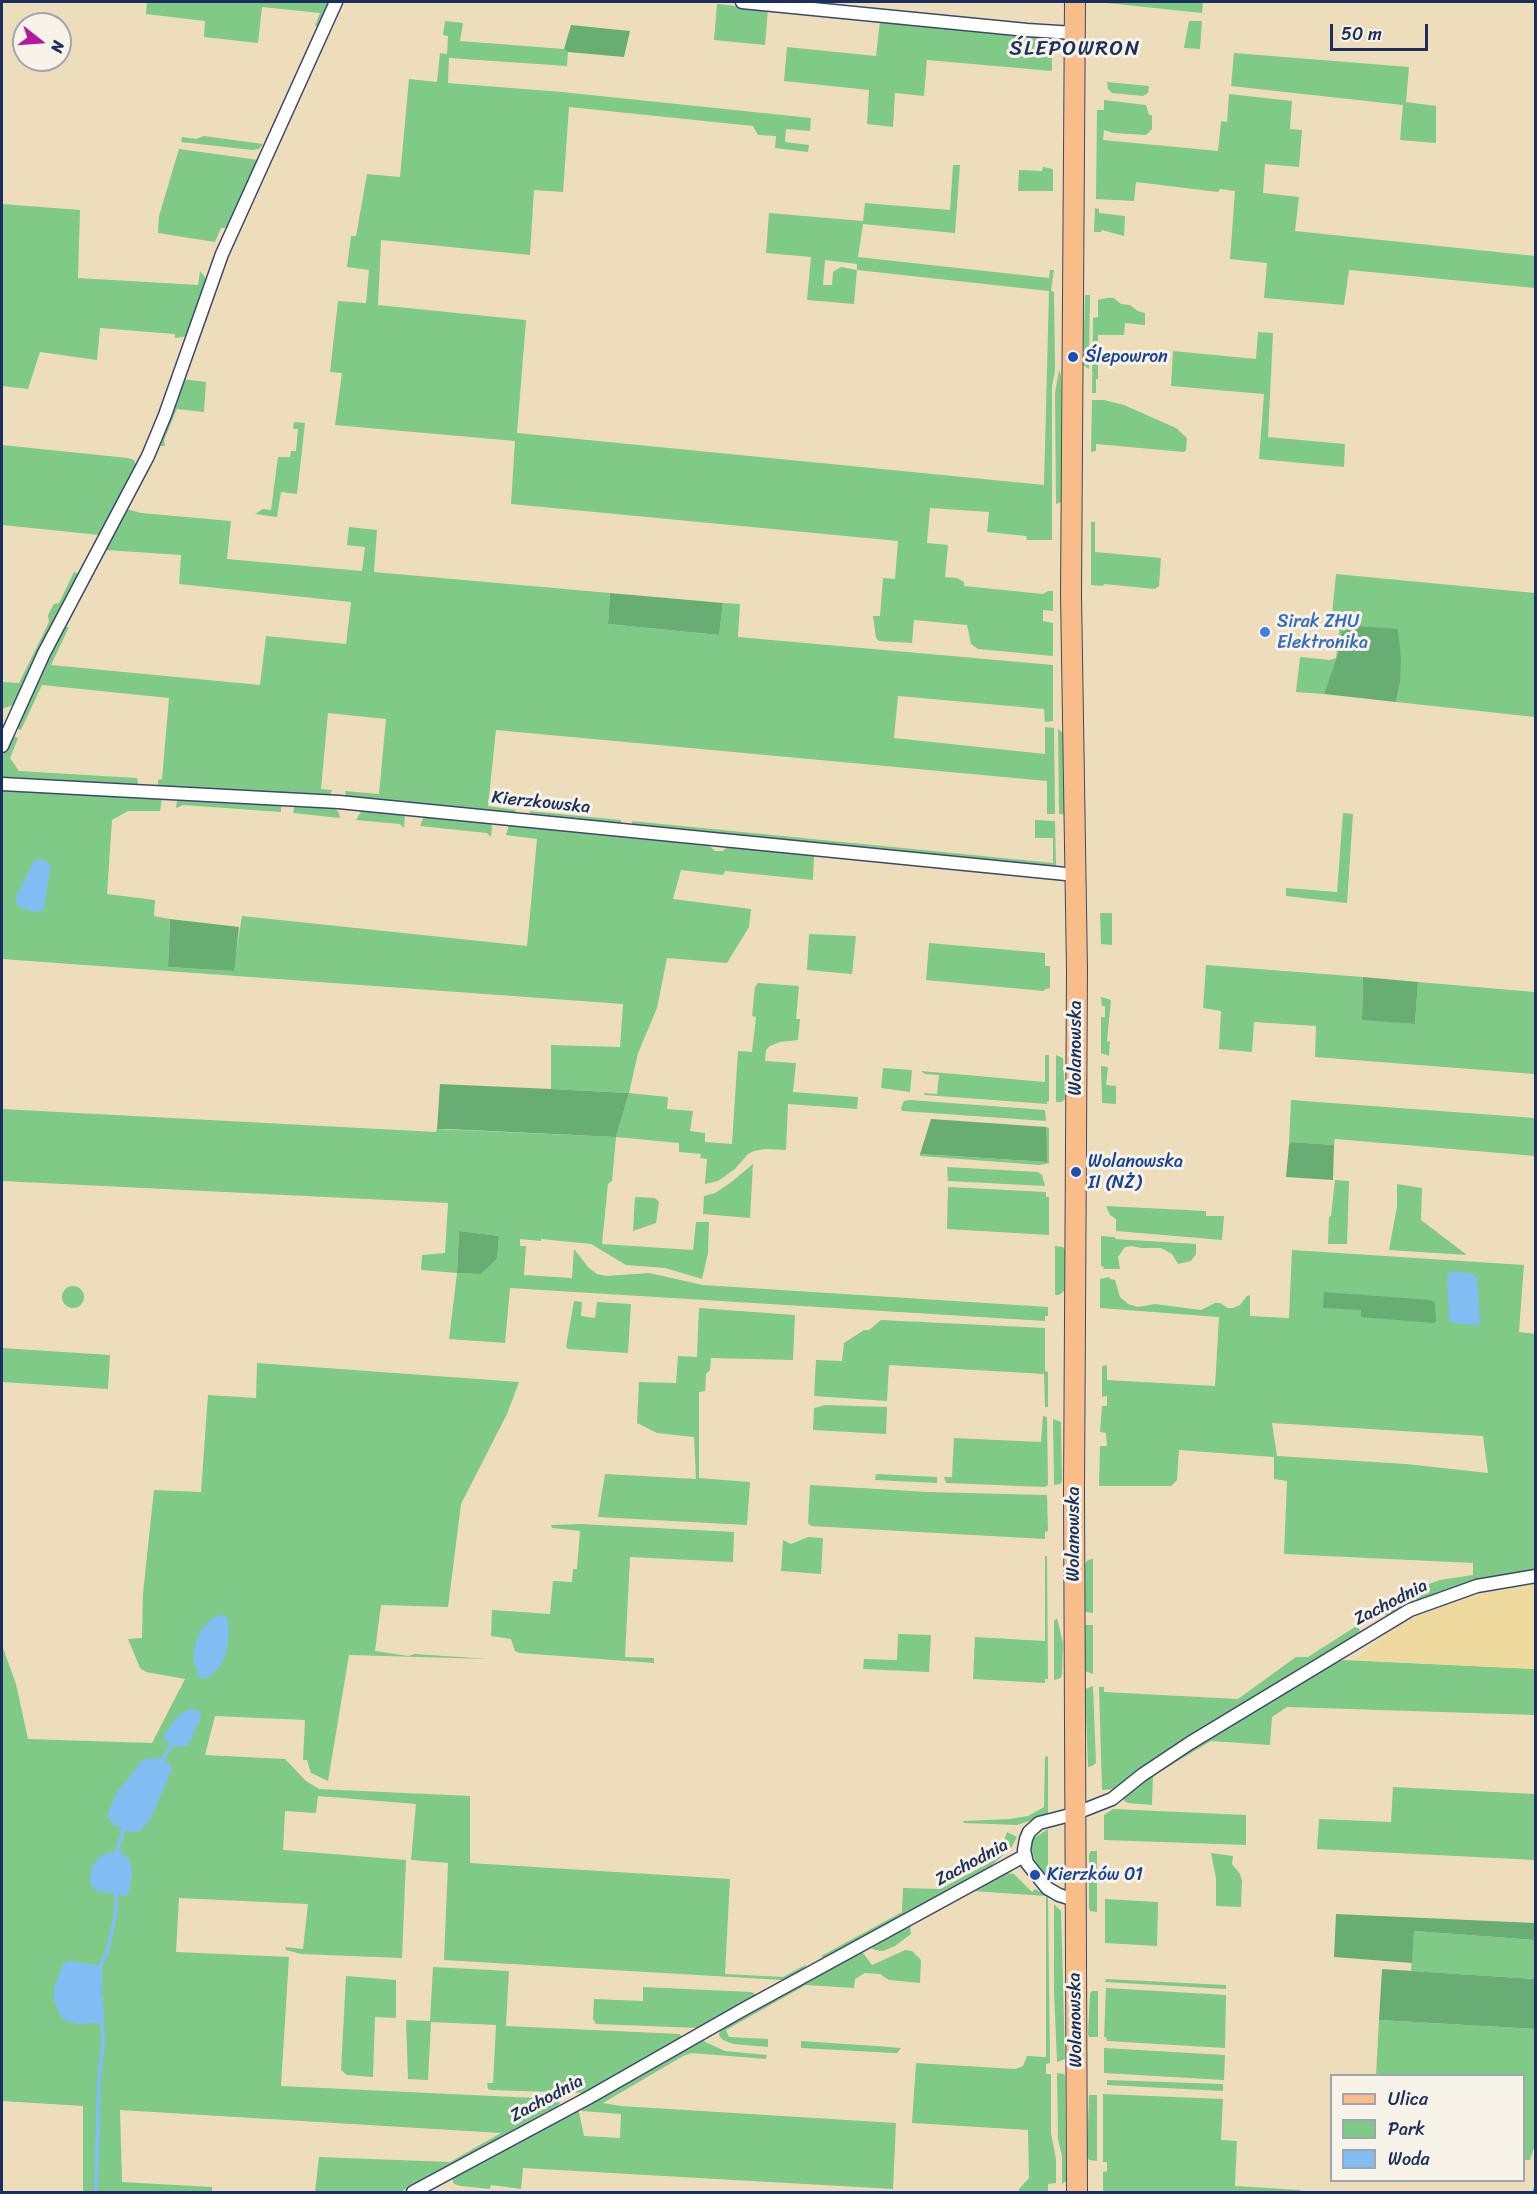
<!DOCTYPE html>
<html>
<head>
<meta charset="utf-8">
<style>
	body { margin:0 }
	#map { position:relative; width:1537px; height:2194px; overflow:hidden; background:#eeddba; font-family:Sriracha,sans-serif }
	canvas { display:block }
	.frame { position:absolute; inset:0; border:3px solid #1b2f5e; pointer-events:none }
	.legend { position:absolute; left:1330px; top:2074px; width:195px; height:108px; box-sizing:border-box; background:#f7f3e8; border:2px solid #9fa5b1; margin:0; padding:8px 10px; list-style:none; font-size:18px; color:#1b2f5e }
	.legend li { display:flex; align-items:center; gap:12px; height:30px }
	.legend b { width:30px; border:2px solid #9fa5b1 }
	.north { position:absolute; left:12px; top:12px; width:60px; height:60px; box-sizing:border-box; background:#f7f3e8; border:2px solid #9fa5b1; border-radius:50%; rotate:107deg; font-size:16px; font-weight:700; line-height:24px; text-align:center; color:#1b2f5e }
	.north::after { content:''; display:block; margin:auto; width:21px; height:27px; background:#b5179e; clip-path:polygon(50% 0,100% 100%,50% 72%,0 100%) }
	.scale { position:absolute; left:1330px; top:24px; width:98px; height:27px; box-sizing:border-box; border:3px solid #1b2f5e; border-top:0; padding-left:8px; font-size:18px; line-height:21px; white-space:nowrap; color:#1b2f5e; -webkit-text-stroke:4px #f7f3e8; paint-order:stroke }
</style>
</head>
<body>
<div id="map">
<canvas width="1537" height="2194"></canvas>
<div class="frame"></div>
<ul class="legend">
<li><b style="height:8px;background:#f8bd89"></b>Ulica</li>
<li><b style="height:16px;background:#80ca87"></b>Park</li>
<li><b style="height:16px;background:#81bcf2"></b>Woda</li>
</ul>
<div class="north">N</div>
<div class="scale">50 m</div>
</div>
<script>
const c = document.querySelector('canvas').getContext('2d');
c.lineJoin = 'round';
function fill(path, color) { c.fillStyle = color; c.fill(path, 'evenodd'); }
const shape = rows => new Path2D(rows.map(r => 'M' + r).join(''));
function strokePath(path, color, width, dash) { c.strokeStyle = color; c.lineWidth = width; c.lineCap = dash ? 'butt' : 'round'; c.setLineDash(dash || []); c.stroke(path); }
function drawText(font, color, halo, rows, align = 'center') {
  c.font = font + ' Sriracha,sans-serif'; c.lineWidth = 6; c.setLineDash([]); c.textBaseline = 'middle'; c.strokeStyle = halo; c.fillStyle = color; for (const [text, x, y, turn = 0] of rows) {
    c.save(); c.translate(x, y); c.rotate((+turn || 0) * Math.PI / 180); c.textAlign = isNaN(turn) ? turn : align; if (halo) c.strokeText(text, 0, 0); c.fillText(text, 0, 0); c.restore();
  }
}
const green = shape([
	[147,2,332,2,320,27,315,26,320,13,262,7,258,43,204,37,205,21,146,14],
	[1097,2,1203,2,1202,13],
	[717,4,768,9,765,45,714,40],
	[445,21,463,23,460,41,564,49,568,52,567,66,449,58,448,83,562,92,811,118,810,131,786,129,785,142,809,145,808,152,775,148,776,136,758,135,753,126,569,107,563,192,534,190,530,255,381,240,378,305,526,320,517,433,1044,485,1049,291,857,270,854,304,807,300,811,257,766,253,769,213,863,221,865,203,950,210,953,165,960,165,955,233,863,224,858,257,1049,278,1050,270,1054,270,1051,290,1054,292,1055,370,1052,387,1052,540,1027,540,1026,536,987,532,989,512,930,508,927,543,948,545,945,577,957,578,964,582,964,586,1043,594,1048,591,1053,591,1053,611,1043,610,1043,621,1053,623,1053,656,978,649,971,644,967,625,914,620,912,643,879,641,876,638,873,616,880,616,883,578,895,579,898,541,511,504,515,441,335,425,342,373,330,372,338,301,366,303,369,270,347,267,351,236,356,236,367,174,400,177,409,79,437,82,440,53,447,54,448,36,443,35],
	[825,260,857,264,857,270,841,267,833,272,832,285,823,285],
	[880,21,1052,38,1052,71,927,60,924,96,895,93,893,127,867,124,869,90,784,81,787,47,876,56],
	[1189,21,1202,21,1200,49,1184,48],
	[1234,53,1409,67,1406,102,1436,106,1436,143,1400,140,1403,105,1231,86],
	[1107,82,1149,86,1148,93,1143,96,1112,93,1108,89],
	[1229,94,1292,101,1290,129,1302,130,1299,167,1265,164,1263,193,1299,197,1295,231,1535,256,1535,288,1349,270,1344,305,1264,298,1267,263,1230,259,1235,191,1220,189,1218,192,1136,182,1134,201,1096,199,1097,110,1104,110,1104,100,1146,105,1149,115,1152,115,1152,129,1146,135,1113,133,1104,130,1103,140,1218,151,1221,121,1227,122],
	[204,136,263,144,259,149,252,150,181,142,182,137,196,139],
	[179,149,259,160,229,228,221,228,215,242,158,233,159,216],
	[1043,167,1053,169,1053,191,1018,191,1019,170,1042,171],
	[2,204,80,210,78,278,198,285,200,271,205,277,206,283,188,336,175,338,175,334,100,328,97,360,40,352,28,389,2,386],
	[1095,208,1099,209,1099,213,1125,216,1124,236,1102,230,1101,232,1094,232],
	[1085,295,1090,295,1089,369,1083,365],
	[1107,298,1114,298,1121,304,1130,305,1138,311,1145,313,1145,325,1125,323,1124,335,1098,335,1098,379,1096,379,1096,393,1092,393,1093,318,1098,317,1098,300],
	[1258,332,1273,333,1268,437,1345,444,1344,467,1259,459,1264,394,1171,386,1173,351,1256,359],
	[1059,370,1061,376,1061,502,1056,504,1055,393],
	[182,379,206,382,204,412,177,409,164,440,165,446,156,446],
	[1092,400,1104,400,1124,405,1176,428,1187,438,1186,450,1184,452,1096,444,1096,451,1091,452],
	[294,422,305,423,297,494,281,492,277,517,255,514,263,509,271,510,278,457,290,457,291,451,296,451,298,429,293,429],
	[2,445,128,458,134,460,136,465,100,535,2,525],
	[124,508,141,513,231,521,227,559,362,571,365,547,347,545,349,527,377,530,374,572,610,593,608,624,719,635,723,603,740,604,738,637,1053,665,1053,721,1045,722,1044,709,898,696,894,738,1045,754,1045,727,1054,728,1055,814,1047,814,1047,781,496,730,488,806,516,810,515,813,346,797,345,791,379,794,386,719,328,713,321,789,332,790,330,796,158,786,158,780,162,779,169,698,42,685,21,730,14,727,62,627,69,627,51,665,260,685,266,636,346,644,351,602,179,584,181,555,106,550,104,546],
	[1091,522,1095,522,1095,552,1161,558,1159,586,1155,589,1104,584,1103,586,1091,585],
	[74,572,79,574,17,701,13,705,2,709,2,682,19,683,49,622,48,615,54,604,59,603],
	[1336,574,1535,593,1535,717,1396,702,1400,683,1398,630,1360,626,1342,638,1340,649,1324,694,1296,692,1300,657,1330,660,1336,658,1340,625,1331,624],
	[1058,729,1063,733,1065,811,1063,814,1059,814],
	[11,735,18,738,10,758,19,771,137,778,138,784,2,778,2,758],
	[2,789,159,795,162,799,160,811,128,811,112,820,107,894,155,900,154,916,170,919,168,967,233,971,242,916,527,946,537,839,506,835,509,825,709,846,715,851,723,851,727,847,814,856,813,880,725,871,723,875,681,870,673,899,751,909,749,927,727,963,667,958,657,1008,638,1053,629,1093,668,1097,667,1109,693,1111,690,1131,705,1133,705,1142,732,1144,738,1051,752,1052,756,1017,752,1016,755,987,758,983,799,986,796,1019,800,1019,798,1040,780,1042,770,1046,766,1050,765,1061,796,1063,793,1092,858,1097,857,1109,788,1104,786,1150,765,1149,754,1151,748,1154,735,1169,718,1181,705,1184,707,1159,700,1158,701,1154,679,1152,679,1143,616,1137,612,1181,608,1184,602,1244,693,1250,696,1222,709,1222,708,1253,702,1279,665,1268,626,1265,591,1244,541,1239,541,1241,520,1239,520,1246,526,1246,524,1275,572,1278,574,1249,589,1268,597,1274,606,1276,649,1273,703,1285,1048,1307,1048,1316,1045,1316,1045,1321,510,1288,505,1343,449,1339,457,1273,421,1270,422,1255,445,1253,448,1203,2,1181,2,1109,436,1132,437,1129,616,1137,629,1093,551,1089,551,1045,620,1047,623,1004,2,959],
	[459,1231,499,1236,497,1259,481,1274,457,1273],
	[180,796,281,803,281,812,183,805,176,808,177,800],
	[295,804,331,807,338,811,340,818,293,813],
	[362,810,405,814,404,828,400,824,356,820],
	[529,811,621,820,621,823,619,825,532,816],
	[1343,813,1353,814,1347,903,1286,896,1286,888,1337,892],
	[424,816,490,823,492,826,491,837,487,833,420,826],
	[1035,820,1055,821,1056,868,633,826,632,821,1053,863,1053,838,1035,838],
	[1100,913,1112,913,1112,945,1101,944],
	[809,934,856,936,852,974,807,970],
	[929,943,1045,953,1045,966,1050,966,1050,988,1045,989,1044,991,926,980],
	[1206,965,1363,977,1362,1019,1415,1024,1418,982,1535,992,1535,1074,1315,1057,1316,1026,1254,1022,1252,1052,1219,1049,1221,1011,1203,1008],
	[1101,997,1111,1000,1107,1041,1110,1042,1109,1056,1101,1053,1101,1017,1105,1017,1105,1006,1102,1006],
	[1045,1055,1049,1055,1049,1101,1047,1102,1047,1104,925,1095,924,1093,937,1094,939,1075,925,1074,921,1071,1045,1082],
	[1056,1055,1063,1058,1065,1099,1062,1102,1056,1102],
	[1101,1066,1108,1067,1106,1085,1116,1086,1116,1104,1102,1103],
	[883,1068,912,1070,910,1092,881,1088],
	[910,1100,1045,1110,1046,1121,902,1111,901,1108,904,1101],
	[1291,1100,1535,1118,1535,1156,1335,1139,1334,1145,1291,1142,1289,1145],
	[1046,1127,1049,1128,1049,1163,1040,1165,920,1156,920,1154,1046,1162],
	[753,1164,750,1218,703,1214,704,1196,715,1193,730,1183],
	[947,1167,1038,1172,1042,1175,1045,1186,948,1181],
	[1335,1180,1349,1181,1347,1244,1328,1244,1329,1217,1331,1216],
	[1397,1184,1422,1188,1421,1220,1467,1255,1389,1250,1397,1207],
	[948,1187,1046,1192,1046,1197,1049,1197,1049,1235,947,1229],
	[635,1197,655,1198,659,1202,656,1223,633,1231],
	[1106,1206,1206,1211,1206,1216,1224,1216,1222,1240,1116,1231,1116,1219,1110,1215],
	[1101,1236,1115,1237,1115,1239,1196,1244,1196,1254,1191,1261,1178,1264,1172,1254,1161,1248,1141,1248,1132,1246,1125,1247,1118,1257,1120,1269,1103,1269,1104,1267,1101,1266],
	[1055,1246,1063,1247,1065,1251,1064,1291,1059,1295,1055,1295],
	[1292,1250,1524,1265,1519,1332,1536,1334,1535,1570,1476,1580,1441,1591,1387,1615,1382,1615,1377,1611,1378,1607,1398,1595,1440,1580,1473,1575,1473,1563,1284,1554,1287,1481,1274,1479,1274,1457,1179,1450,1177,1480,1171,1486,1099,1486,1100,1446,1107,1446,1106,1433,1100,1432,1102,1406,1107,1406,1107,1396,1102,1397,1102,1366,1107,1365,1107,1380,1215,1386,1219,1317,1100,1308,1100,1279,1110,1277,1110,1279,1115,1280,1120,1297,1128,1304,1138,1307,1155,1304,1201,1310,1215,1303,1220,1303,1228,1308,1233,1308,1240,1305,1247,1296,1250,1295,1250,1316,1289,1318],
	[1272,1423,1483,1436,1488,1473,1406,1464,1277,1456],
	'62 1297a11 11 0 1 1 22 0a11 11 0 1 1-22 0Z',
	[574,1301,582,1302,581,1316,595,1318,597,1302,631,1304,628,1353,568,1349,566,1347],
	[699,1308,795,1315,793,1360,711,1358,710,1370,706,1374,705,1391,699,1392,699,1478,750,1482,747,1525,598,1517,605,1474,696,1479,694,1437,657,1433,637,1423,639,1382,676,1383,678,1356,697,1357],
	[881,1320,1045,1328,1045,1371,1048,1372,1048,1407,1045,1407,1044,1374,889,1365,887,1401,814,1396,816,1360,842,1361,844,1343,864,1330,869,1330],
	[2,1348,110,1355,108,1389,2,1382],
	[257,1363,519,1382,507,1414,461,1504,448,1607,381,1605,375,1651,408,1656,415,1654,489,1659,349,1655,328,1781,311,1773,307,1760,303,1760,305,1720,215,1716,205,1755,285,1759,306,1781,319,1789,470,1796,470,1863,730,1879,725,1974,783,1977,807,1964,801,1971,787,1979,782,1980,444,1960,448,1863,411,1860,416,1804,318,1796,316,1813,285,1811,283,1850,406,1860,402,1958,301,1954,286,1950,285,1947,303,1949,308,1904,179,1898,176,1952,289,1957,281,2086,557,2099,560,2102,559,2105,400,2192,315,2192,319,2157,450,2162,501,2133,120,2110,122,2182,212,2187,212,2192,83,2192,83,2106,2,2101,2,1645,16,1684,28,1739,152,1743,185,1679,146,1672,140,1668,128,1639,142,1638,143,1593,154,1490,201,1492,208,1395,256,1398],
	[826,1405,887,1407,886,1434,813,1430,814,1408],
	[1043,1416,1047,1417,1048,1485,1045,1487,946,1483,944,1477,952,1477,954,1438,1041,1442],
	[1053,1419,1061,1422,1062,1481,1060,1484,1054,1485],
	[876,1474,937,1477,937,1483,875,1480],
	[810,1485,928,1492,1047,1495,1048,1531,1045,1532,1045,1539,811,1526,808,1523],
	[580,1524,734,1532,733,1562,630,1557,625,1657,654,1658,654,1663,520,1653,515,1651,511,1639,491,1636,492,1610,550,1614,553,1581,572,1582,573,1569,577,1569,580,1531,552,1528,551,1525],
	[808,1537,823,1538,821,1574,781,1571,783,1540,791,1544],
	[1045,1556,1047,1556,1048,1679,1045,1679,1045,1683,973,1679,975,1637,1045,1641],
	[1093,1559,1093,1613,1086,1612,1083,1609,1084,1565,1088,1560],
	[1057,1618,1063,1643,1062,1674,1061,1678,1054,1680,1054,1621],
	[1085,1625,1093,1625,1093,1674,1085,1671],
	[1358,1625,1360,1631,1357,1635,1150,1761,1116,1789,1102,1790,1099,1687,1104,1687,1104,1692,1238,1699,1296,1657,1308,1657],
	[898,1634,931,1635,929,1672,863,1669,864,1659,897,1660],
	[1343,1660,1535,1669,1535,1715,1287,1707,1272,1717,1270,1745,1211,1741,1153,1776,1152,1805,1128,1803,1124,1801,1124,1797,1153,1772,1278,1695,1334,1663],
	[1093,1686,1096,1763,1092,1766,1088,1767,1085,1689],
	[1048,1756,1048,1815,1017,1825,964,1823,963,1821,1010,1819,1028,1816,1044,1807,1045,1757],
	[1393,1787,1535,1794,1535,1860,1317,1849,1319,1819,1391,1822],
	[1113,1809,1246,1815,1246,1845,1104,1840,1104,1815],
	[1048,1829,1048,1878,1035,1861,1031,1847,1034,1838],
	[1007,1832,1017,1837,1011,1848,991,1866,824,1958,821,1956,902,1912,903,1888,940,1889,993,1861,1000,1852],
	[1091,1851,1097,1851,1097,1912,1090,1911,1089,1908,1089,1854],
	[1211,1853,1233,1856,1232,1864,1240,1874,1242,1881,1241,1907,1216,1906,1216,1878],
	[1006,1870,1007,1873,1014,1874,1032,1892,1035,1889,1048,1896,1050,2063,1046,2064,1046,2074,1051,2074,1051,2133,1056,2159,1056,2183,1048,2184,1048,2192,1019,2192,1019,2189,1029,2178,1028,2130,912,2123,916,2063,1015,2069,1023,2066,1027,2056,1046,2057,1046,1896,973,1891,923,1919,923,1915],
	[1105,1899,1158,1902,1157,1946,1105,1943],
	[1054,1904,1061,1911,1065,2059,1057,2062,1054,1992],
	[910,1926,911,1934,895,1946,883,1951,875,1950,871,1948],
	[1414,1931,1535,1940,1536,2141,1530,2160,1524,2160,1524,2076,1376,2076,1379,2020,1535,2029,1534,1979,1411,1971],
	[861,1950,872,1965,905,1950,912,1951,921,1960,920,1983,889,1980,880,1974,865,1973,855,1979,854,1988,806,1985,726,2030,729,2037,768,2039,768,2047,733,2044,723,2040,720,2037,719,2034,722,2027],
	[433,1967,509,1971,506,2026,680,2034,682,2039,585,2093,491,2090,488,2089,487,2083,493,2083,496,2025,431,2022,428,2080,408,2079,406,2020,430,2021],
	[346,1976,396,1980,396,2018,375,2017,373,2077,347,2075,341,2070],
	[1106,1979,1226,1985,1226,1989,1105,1982],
	[643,1987,752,1992,755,1994,753,1998,698,2028,596,2024,593,2019,594,1999,643,2001],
	[1106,1988,1226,1995,1225,2048,1107,2041,1106,2037,1104,2037],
	[1092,1991,1098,1991,1098,2037,1089,2037,1088,2034,1090,1994],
	[701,2040,725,2051,767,2055,766,2059,692,2053,683,2056,603,2103,621,2106,896,2123,893,2189,523,2168,521,2189,491,2185,490,2189,461,2186,454,2184,452,2178,578,2108,584,2136,620,2138,621,2114,582,2111,582,2106],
	[801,2041,876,2046,901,2048,897,2053,894,2053,801,2048],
	[1104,2048,1225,2055,1224,2080,1104,2073],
	[1057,2073,1064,2074,1065,2077,1066,2181,1062,2184,1062,2156,1058,2139],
	[1107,2080,1223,2084,1223,2091,1107,2085],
	[1103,2094,1223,2099,1221,2140,1237,2141,1235,2186,1300,2190,1300,2192,1103,2192,1103,2172,1107,2171,1107,2162,1103,2162],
	[1089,2095,1097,2095,1097,2161,1089,2160,1087,2155]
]);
const forest = shape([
	[571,25,630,31,624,57,568,52,564,49],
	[610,593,723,603,719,635,608,624],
	[1360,626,1398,629,1401,658,1400,683,1396,702,1324,694,1340,648,1342,632],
	[170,919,239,927,234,971,168,967],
	[1363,977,1418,982,1415,1024,1362,1020],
	[440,1084,551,1089,629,1093,616,1137,447,1129,437,1129],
	[931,1119,1046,1127,1047,1162,920,1154],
	[1291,1142,1334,1145,1333,1180,1286,1177,1289,1145],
	[459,1231,499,1236,497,1259,481,1274,457,1273],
	[1324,1292,1431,1300,1435,1303,1436,1321,1434,1323,1361,1317,1361,1310,1323,1308],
	[1336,1914,1535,1923,1535,1940,1414,1931,1412,1963,1334,1957],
	[1382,1969,1534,1979,1535,2029,1379,2020]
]);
const sand = shape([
	[1535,1581,1535,1669,1355,1660,1403,1620,1429,1607]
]);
const water = shape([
	[36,860,45,860,51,865,44,907,41,911,35,912,19,907,15,899,32,864],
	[1450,1272,1471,1273,1477,1278,1480,1325,1452,1323,1449,1320,1447,1277],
	[222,1614,226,1616,228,1623,229,1634,226,1654,221,1665,211,1675,207,1678,199,1678,193,1659,196,1641,201,1630,212,1618],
	[191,1708,200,1712,201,1717,188,1745,183,1747,175,1746,164,1740,165,1734,172,1723,178,1716],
	[159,1758,168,1763,172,1769,151,1818,140,1831,131,1832,117,1827,107,1817,115,1795,143,1759],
	[114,1851,120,1851,130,1860,132,1873,130,1888,129,1893,125,1896,97,1891,92,1887,90,1881,92,1866,102,1855],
	[69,1961,98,1965,100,1967,102,2023,79,2024,65,2021,60,2015,54,2000,54,1988,63,1964]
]);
const stream = shape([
	[161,1762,174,1740],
	[117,1856,117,1850,125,1826],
	[100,1988,100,1967,107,1952,116,1913,116,1890],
	[96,2192,99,2080,103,2041,101,1996],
	[1534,2192,1536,2187]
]);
const street = shape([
	[742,2,1027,30,1074,33],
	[2,746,44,653,148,456,165,415,222,254,336,2],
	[2,784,339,802,1076,875],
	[1075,1900,1059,1895,1047,1888,1027,1863,1024,1850,1026,1839,1029,1832,1039,1823,1074,1814,1112,1799,1142,1775,1190,1743,1410,1610,1477,1586,1536,1576],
	[413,2192,588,2098,744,2009,1024,1856]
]);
const primary = shape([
	[1075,2,1071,594,1077,970,1074,1492,1077,2192]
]);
const markers = [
	[1073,357,6,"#1a4fb4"],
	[1265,632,6,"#3f7fe0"],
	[1076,1172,6,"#1a4fb4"],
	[1035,1875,6,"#1a4fb4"]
];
const transitNames = [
	["Ślepowron",1085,357],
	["Wolanowska",1088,1162],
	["II (NŻ)",1088,1183],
	["Kierzków 01",1047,1875]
];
const shopNames = [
	["Sirak ZHU",1277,622],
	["Elektronika",1277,643]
];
const streetNames = [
	["Kierzkowska",541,803,6],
	["Wolanowska",1076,1048,-90],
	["Wolanowska",1074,1534,-90],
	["Zachodnia",1391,1603,-27],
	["Zachodnia",972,1863,-28],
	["Wolanowska",1076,2020,-91],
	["Zachodnia",547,2099,-28]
];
const quarterNames = [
	["ŚLEPOWRON",1075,50]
];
fill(green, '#80ca87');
fill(forest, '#68ae74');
fill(sand, '#eeda9e');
fill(water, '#81bcf2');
strokePath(stream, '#81bcf2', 4);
strokePath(street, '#3b496c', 15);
strokePath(primary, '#3b496c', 22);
strokePath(street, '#fff', 12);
strokePath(primary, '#f8bd89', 20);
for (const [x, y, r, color] of markers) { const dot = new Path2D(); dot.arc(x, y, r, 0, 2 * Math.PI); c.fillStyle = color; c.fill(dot); strokePath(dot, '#f7f3e8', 2); }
drawText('18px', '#164399', '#f7f3e8', transitNames, 'left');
drawText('18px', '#366cbe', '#f7f3e8', shopNames, 'left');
drawText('18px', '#1b2f5e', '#f7f3e8', streetNames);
c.letterSpacing = '1.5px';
drawText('21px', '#1b2f5e', '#f7f3e8', quarterNames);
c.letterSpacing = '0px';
</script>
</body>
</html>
